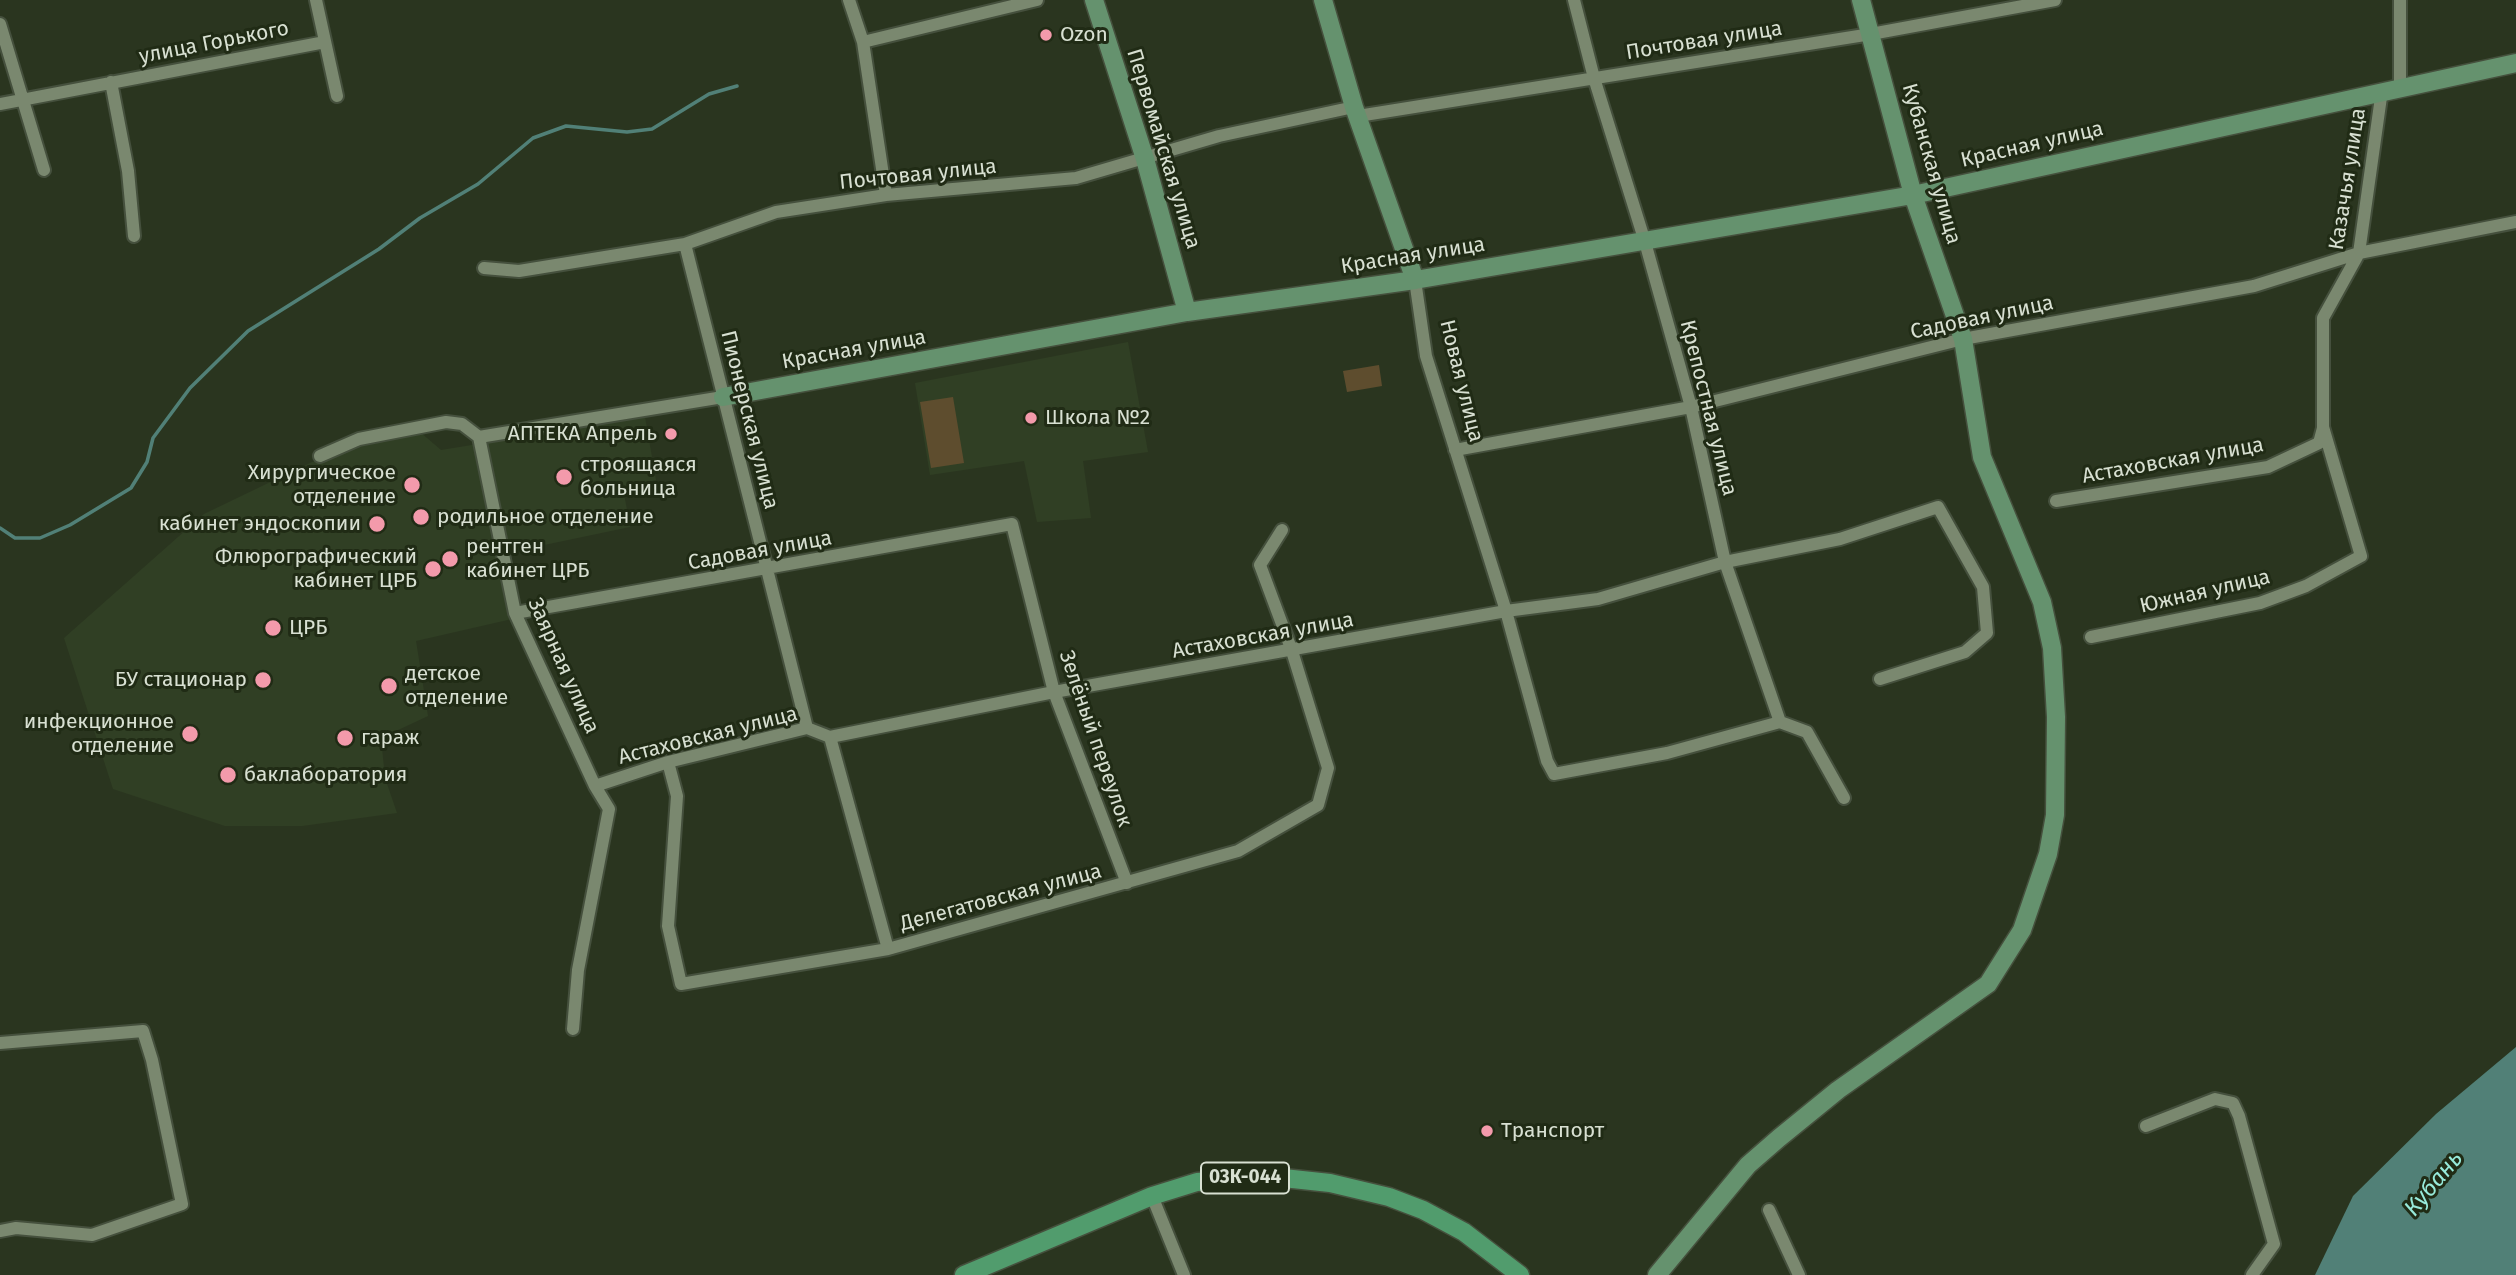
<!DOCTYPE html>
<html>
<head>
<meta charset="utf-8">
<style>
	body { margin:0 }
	canvas { display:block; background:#2a351f }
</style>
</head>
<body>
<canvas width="2516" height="1275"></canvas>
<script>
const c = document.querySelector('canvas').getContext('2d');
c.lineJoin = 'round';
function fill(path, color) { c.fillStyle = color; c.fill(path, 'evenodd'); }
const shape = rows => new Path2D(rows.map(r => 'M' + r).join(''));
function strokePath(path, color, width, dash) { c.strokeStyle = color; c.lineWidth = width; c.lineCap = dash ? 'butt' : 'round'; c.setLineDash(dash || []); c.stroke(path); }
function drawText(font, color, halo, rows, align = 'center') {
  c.font = font + ' "Fira Sans",sans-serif'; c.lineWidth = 6; c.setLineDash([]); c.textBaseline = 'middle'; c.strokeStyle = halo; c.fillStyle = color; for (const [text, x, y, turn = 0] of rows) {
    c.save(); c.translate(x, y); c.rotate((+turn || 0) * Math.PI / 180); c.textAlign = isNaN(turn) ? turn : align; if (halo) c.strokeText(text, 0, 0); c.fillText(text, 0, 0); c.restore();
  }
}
const built = shape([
	[1128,342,1148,452,1083,461,1091,518,1037,522,1024,461,930,475,915,383],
	[645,417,656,480,623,488,630,527,506,553,512,619,416,641,428,716,381,738,385,778,397,813,302,826,225,826,113,789,64,638,204,514,312,462,375,440,420,432,441,450]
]);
const green = shape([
	[1379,365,1382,386,1347,392,1343,371],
	[953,397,964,463,931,468,920,402]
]);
const water = shape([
	[2516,1047,2516,1275,2315,1275,2353,1196,2436,1114]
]);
const stream = shape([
	[0,528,15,538,40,538,70,525,131,488,147,462,153,438,190,388,248,331,379,249,420,218,478,184,533,138,566,126,627,132,652,129,709,94,737,86]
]);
const street = shape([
	[316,0,337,96],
	[849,0,863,42,886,195],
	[1574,0,1594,78,1645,242,1691,407,1725,562,1780,722,1807,732,1844,798],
	[0,24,44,170],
	[863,42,1037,0],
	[111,82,128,171,134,236],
	[2400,86,2400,0],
	[0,104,325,42],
	[1358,116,1871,34,2055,0],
	[685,244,807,728],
	[484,268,519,271,685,244,776,212,886,195,1076,178,1219,136,1354,107],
	[1415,280,1426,356,1506,611,1547,761,1554,774,1667,753,1780,722],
	[479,437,515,613,595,786,609,809,578,970,573,1029],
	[1455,450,1691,407,1963,339,2254,286,2359,253,2516,222],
	[320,456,359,439,446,422,462,424,479,437,723,397],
	[2056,501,2268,467,2319,443,2323,428],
	[515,613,1012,524,1054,692,1127,883],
	[2091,637,2260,603,2306,586,2361,556,2323,427,2323,318,2359,253,2382,90],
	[830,737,888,949],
	[668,762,677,796,668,926,681,984,888,949,1238,851,1318,805,1328,768,1292,651,1260,565,1282,530],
	[595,786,668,762,807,728,830,737,1054,692,1506,611,1598,599,1725,562,1840,539,1938,507,1983,587,1987,633,1965,652,1880,679],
	[0,1043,143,1031,152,1060,182,1204,92,1235,16,1228,0,1231],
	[2146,1126,2215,1099,2233,1103,2239,1116,2274,1244,2252,1275],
	[1152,1196,1184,1275],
	[1769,1210,1799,1275]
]);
const secondary = shape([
	[1094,0,1145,159,1187,312],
	[1323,0,1354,107,1415,280],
	[723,397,1187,312,1415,280,1913,195,2516,63],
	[1657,1275,1748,1165,1779,1138,1838,1090,1988,984,2022,930,2048,854,2055,815,2056,717,2052,648,2042,602,1982,457,1963,339,1913,195,1861,0]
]);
const primary = shape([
	[964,1275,1152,1196,1197,1182,1274,1177,1330,1183,1389,1197,1423,1210,1464,1232,1520,1275]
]);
const markers = [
	[1046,35,7,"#f39aab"],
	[1031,418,7,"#f39aab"],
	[671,434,7,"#f39aab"],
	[564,477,9,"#f39aab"],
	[412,485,9,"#f39aab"],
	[421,517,9,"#f39aab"],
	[377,524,9,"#f39aab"],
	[450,559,9,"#f39aab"],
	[433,569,9,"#f39aab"],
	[273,628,9,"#f39aab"],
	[263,680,9,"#f39aab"],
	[389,686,9,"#f39aab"],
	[190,734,9,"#f39aab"],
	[345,738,9,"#f39aab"],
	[228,775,9,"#f39aab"],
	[1487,1131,7,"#f39aab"]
];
const shields = [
	[1245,1178,88]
];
const shieldNames = [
	["03К-044",1245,1178]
];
const poiNames = [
	["Ozon",1060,35],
	["Школа №2",1045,418],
	["АПТЕКА Апрель",657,434,"right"],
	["строящаяся",580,465],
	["больница",580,489],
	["Хирургическое",396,473,"right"],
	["отделение",396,497,"right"],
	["родильное отделение",437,517],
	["кабинет эндоскопии",361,524,"right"],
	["рентген",466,547],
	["кабинет ЦРБ",466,571],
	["Флюрографический",417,557,"right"],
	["кабинет ЦРБ",417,581,"right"],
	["ЦРБ",289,628],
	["детское",405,674],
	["отделение",405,698],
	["БУ стационар",247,680,"right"],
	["инфекционное",174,722,"right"],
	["отделение",174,746,"right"],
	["гараж",361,738],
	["баклаборатория",244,775],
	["Транспорт",1501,1131]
];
const streetNames = [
	["Почтовая улица",1704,41,-9],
	["улица Горького",214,43,-11],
	["Красная улица",2032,145,-13],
	["Первомайская улица",1163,149,73],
	["Кубанская улица",1931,164,74],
	["Почтовая улица",918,175,-6],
	["Казачья улица",2348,179,-81],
	["Красная улица",1413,256,-9],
	["Садовая улица",1982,318,-12],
	["Красная улица",854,350,-10],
	["Новая улица",1461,381,76],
	["Крепостная улица",1708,408,76],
	["Пионерская улица",749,420,76],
	["Астаховская улица",2173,461,-10],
	["Садовая улица",760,551,-10],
	["Южная улица",2205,592,-13],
	["Астаховская улица",1263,636,-10],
	["Заярная улица",563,666,66],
	["Астаховская улица",708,736,-14],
	["Зелёный переулок",1095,739,71],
	["Делегатовская улица",1001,898,-15]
];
const waterNames = [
	["Кубань",2434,1184,-50]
];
fill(built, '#303f24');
fill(green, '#5e4d2e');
fill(water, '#518077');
strokePath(stream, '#518077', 3.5);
strokePath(street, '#45503d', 16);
strokePath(secondary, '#45503d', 21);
strokePath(primary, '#45503d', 21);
strokePath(street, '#7a886f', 12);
strokePath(secondary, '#65926e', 18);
strokePath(primary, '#519c6d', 18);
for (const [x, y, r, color] of markers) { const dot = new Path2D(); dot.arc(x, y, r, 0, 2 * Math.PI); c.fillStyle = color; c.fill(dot); strokePath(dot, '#202b15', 2.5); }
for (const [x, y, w] of shields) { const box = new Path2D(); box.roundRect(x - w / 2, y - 15.5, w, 31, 5); c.fillStyle = '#202b15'; c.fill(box); strokePath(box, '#d8e0d2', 2); }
drawText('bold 19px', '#d8e0d2', null, shieldNames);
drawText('21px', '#d8e0d2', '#202b15', poiNames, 'left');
drawText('21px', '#d8e0d2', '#202b15', streetNames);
drawText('italic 23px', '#97eada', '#202b15', waterNames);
</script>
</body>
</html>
